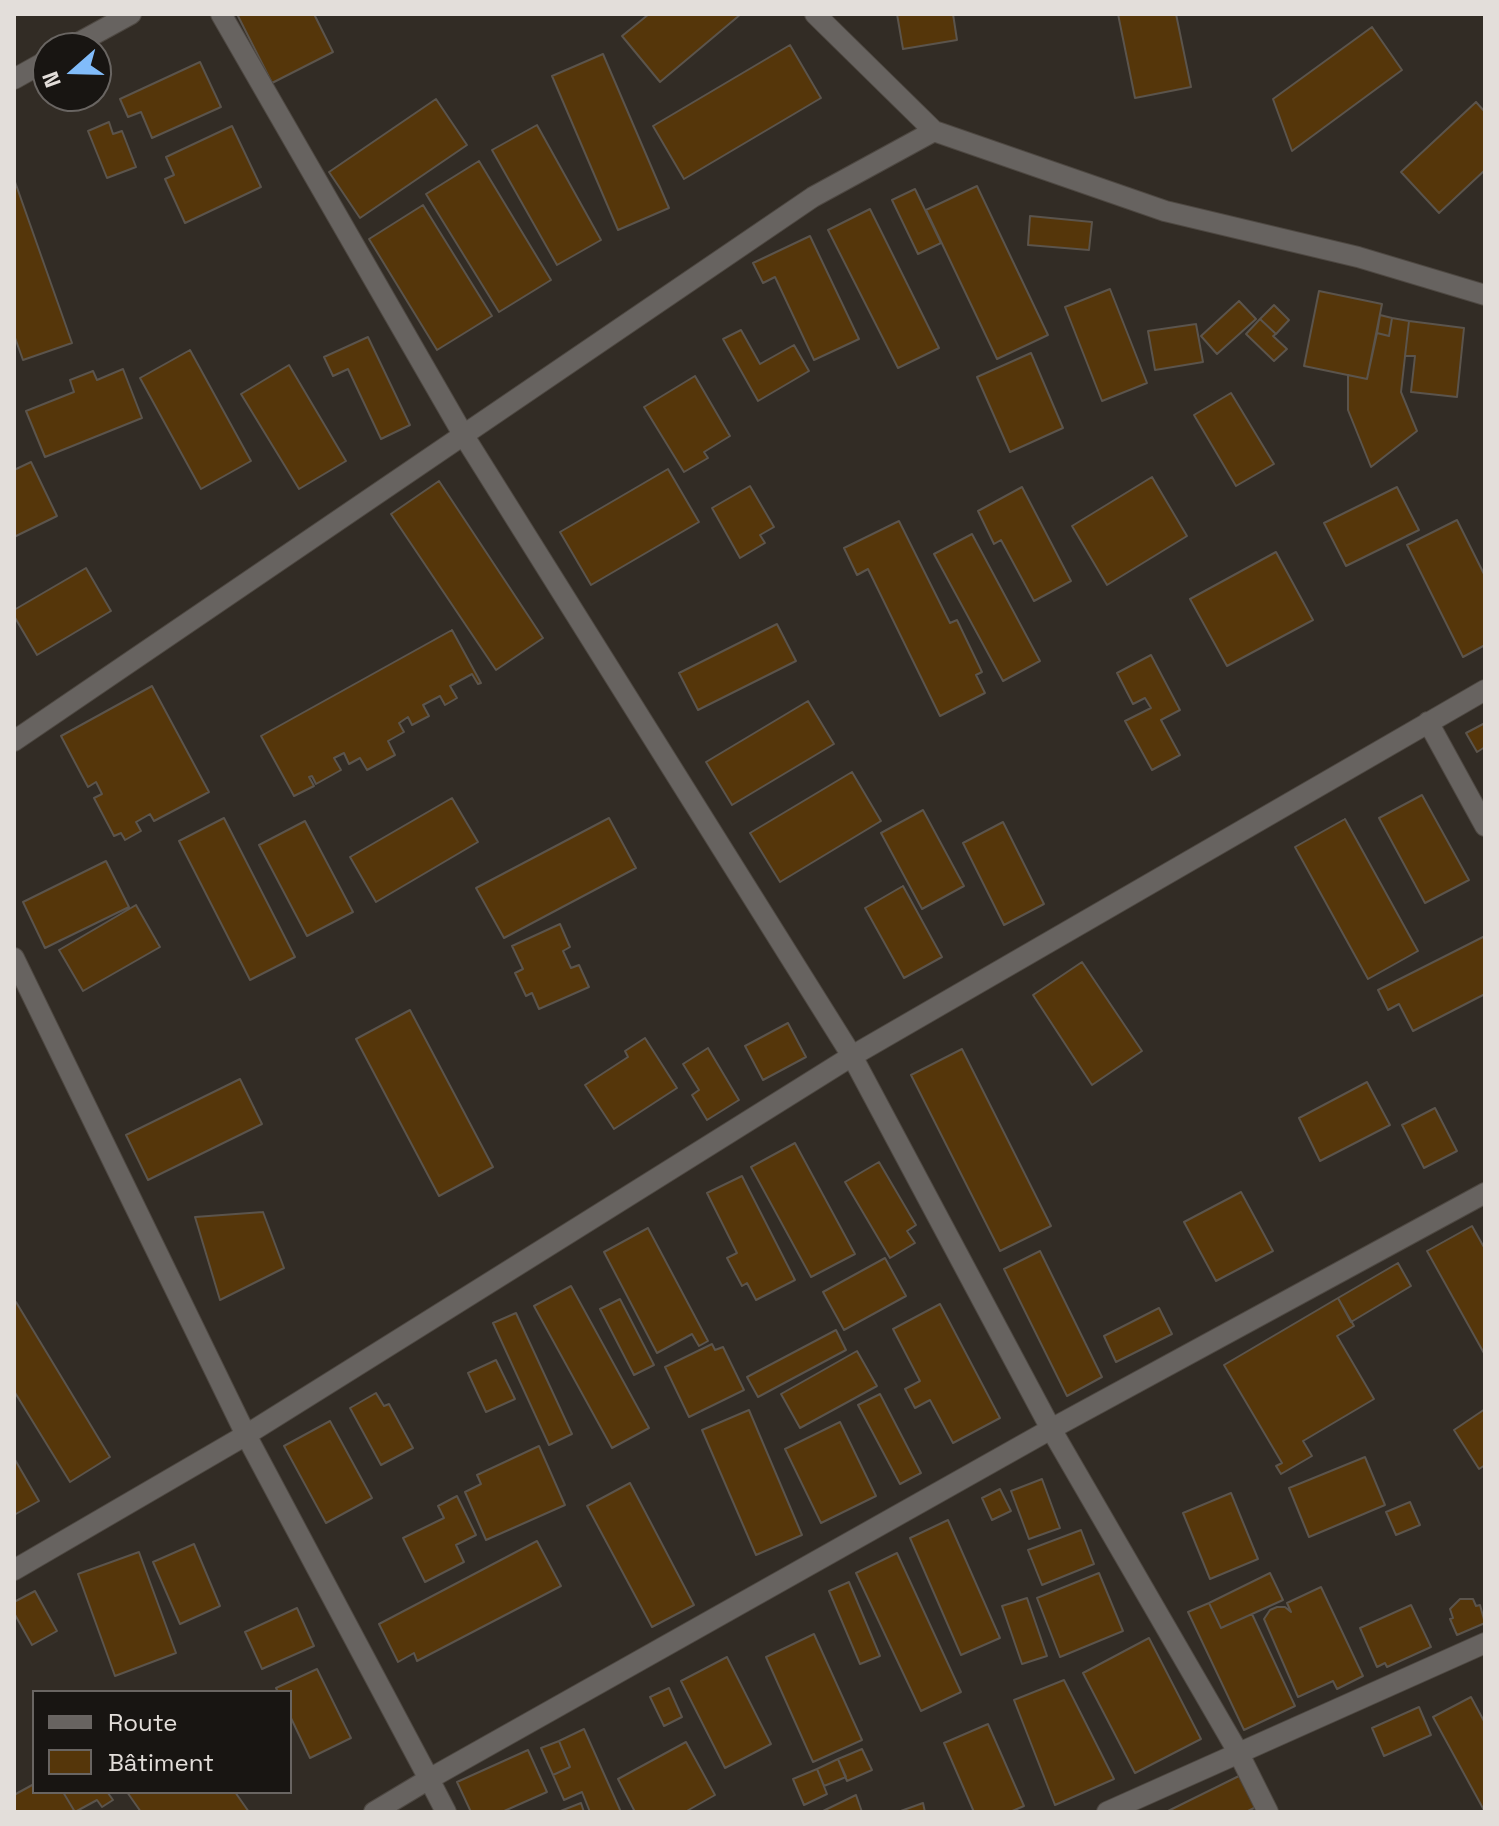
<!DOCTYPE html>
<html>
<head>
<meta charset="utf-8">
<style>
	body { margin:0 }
	#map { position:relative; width:1499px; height:1826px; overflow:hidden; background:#322c25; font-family:"Space Grotesk",sans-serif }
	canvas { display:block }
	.frame { position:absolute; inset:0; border:16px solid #e3deda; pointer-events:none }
	.legend { position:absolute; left:32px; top:1690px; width:260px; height:104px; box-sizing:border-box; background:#181512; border:2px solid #696562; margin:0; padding:10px 14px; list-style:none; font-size:24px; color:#e3deda }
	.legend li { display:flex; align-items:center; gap:16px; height:40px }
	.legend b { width:40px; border:2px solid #696562 }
	.north { position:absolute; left:32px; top:32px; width:80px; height:80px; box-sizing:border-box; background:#181512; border:2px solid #696562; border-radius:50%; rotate:250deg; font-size:22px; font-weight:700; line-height:32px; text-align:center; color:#e3deda }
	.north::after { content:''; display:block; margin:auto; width:28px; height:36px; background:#81bcfa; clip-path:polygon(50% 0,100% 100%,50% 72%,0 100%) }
</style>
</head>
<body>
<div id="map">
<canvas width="1499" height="1826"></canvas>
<div class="frame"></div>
<ul class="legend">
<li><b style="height:10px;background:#676360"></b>Route</li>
<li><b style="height:22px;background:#55360a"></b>Bâtiment</li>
</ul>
<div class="north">N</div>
</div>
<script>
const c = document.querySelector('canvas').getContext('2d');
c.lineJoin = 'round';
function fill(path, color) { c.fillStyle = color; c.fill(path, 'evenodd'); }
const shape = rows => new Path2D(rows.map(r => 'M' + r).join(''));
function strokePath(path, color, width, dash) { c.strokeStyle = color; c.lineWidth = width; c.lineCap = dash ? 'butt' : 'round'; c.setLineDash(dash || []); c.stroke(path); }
const building = shape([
	[237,14,314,14,333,52,272,83,237,14],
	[649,14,741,14,660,82,622,36,649,14],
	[897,14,953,14,957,40,903,49,897,14],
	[1118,14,1176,14,1191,87,1135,98,1118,14],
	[1372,27,1402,70,1292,151,1273,99,1372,27],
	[790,45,821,98,684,179,653,126,790,45],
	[603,54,669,208,618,230,552,76,603,54],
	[200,62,221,107,152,138,141,112,128,117,120,99,200,62],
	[436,99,467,145,360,218,329,172,436,99],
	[1476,102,1485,112,1485,170,1439,213,1401,172,1476,102],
	[109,122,113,134,122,131,136,167,107,178,88,131,109,122],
	[537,125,601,240,557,265,492,150,537,125],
	[232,126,261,187,185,223,165,179,174,175,166,157,232,126],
	[479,161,551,280,499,312,426,194,479,161],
	[14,179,72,343,23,360,14,335,14,179],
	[977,186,1048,335,997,359,926,210,977,186],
	[915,189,941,243,918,254,892,200,915,189],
	[423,205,492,316,437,350,369,239,423,205],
	[870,209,939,348,898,368,828,230,870,209],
	[1030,216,1092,222,1089,250,1028,245,1030,216],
	[810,236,859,339,814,360,775,277,763,283,753,263,810,236],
	[1110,289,1147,383,1102,401,1065,307,1110,289],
	[1319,291,1382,304,1367,379,1304,366,1319,291],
	[1239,301,1256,319,1217,354,1201,336,1239,301],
	[1274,305,1289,320,1276,334,1260,319,1274,305],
	[1380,315,1392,318,1389,336,1377,333,1380,315],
	[1392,318,1409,321,1401,392,1417,431,1371,467,1348,410,1348,375,1367,379,1377,333,1389,336,1392,318],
	[1260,319,1276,334,1273,336,1287,349,1274,361,1246,334,1260,319],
	[1409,321,1464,328,1457,397,1411,392,1415,356,1405,356,1409,321],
	[1196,324,1203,362,1155,370,1148,331,1196,324],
	[741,330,760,364,794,345,809,371,758,401,723,339,741,330],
	[368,337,410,425,381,439,348,369,333,376,324,357,368,337],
	[190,350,251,461,201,489,140,378,190,350],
	[1031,353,1063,428,1010,452,977,377,1031,353],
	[289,365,346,461,299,489,241,394,289,365],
	[123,369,142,418,45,457,26,411,74,392,70,380,93,371,97,380,123,369],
	[695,376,730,436,704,452,708,458,684,472,644,407,695,376],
	[1231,393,1274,464,1236,486,1194,415,1231,393],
	[31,462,57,516,14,537,14,470,31,462],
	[668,469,699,522,591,585,560,532,668,469],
	[1152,477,1187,536,1107,585,1072,526,1152,477],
	[439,481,543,638,496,670,391,514,439,481],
	[750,486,774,527,760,535,765,543,740,558,712,508,750,486],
	[1022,487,1071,581,1034,601,1001,540,994,544,978,511,1022,487],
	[1397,487,1419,530,1346,566,1324,523,1397,487],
	[1457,520,1485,576,1485,645,1463,657,1407,545,1457,520],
	[899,521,950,623,957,620,982,672,976,675,985,693,940,716,868,569,857,575,844,548,899,521],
	[972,534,1040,661,1003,681,934,554,972,534],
	[1276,552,1313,620,1227,666,1190,599,1276,552],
	[86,568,111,611,37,655,14,616,14,610,86,568],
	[777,624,796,661,698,710,679,673,777,624],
	[452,630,481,683,478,684,472,674,450,686,457,698,445,705,440,696,423,705,429,716,412,725,408,717,399,723,404,732,388,741,395,755,367,770,360,758,349,764,344,753,334,758,341,770,316,784,312,776,309,777,314,786,294,796,261,736,452,630],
	[1151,655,1180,710,1161,720,1180,755,1152,770,1125,721,1151,708,1145,698,1133,704,1117,673,1151,655],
	[152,686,209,792,154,821,150,814,136,822,141,831,125,840,121,833,114,836,94,798,102,794,96,782,88,787,61,736,152,686],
	[808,701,834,744,732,805,706,762,808,701],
	[1485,723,1485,747,1477,752,1466,733,1485,723],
	[852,772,881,821,780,882,750,833,852,772],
	[1422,795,1469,880,1425,903,1379,818,1422,795],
	[452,798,478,842,376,902,350,857,452,798],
	[923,810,964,886,922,909,881,833,923,810],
	[224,818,295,957,250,980,179,841,224,818],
	[609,818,636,868,504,938,476,888,609,818],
	[1345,819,1418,951,1368,979,1295,847,1345,819],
	[305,821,353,912,307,936,259,845,305,821],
	[1003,822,1044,904,1004,925,963,843,1003,822],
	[106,861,129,907,45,948,23,902,106,861],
	[903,886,942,957,904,978,865,908,903,886],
	[136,905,160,947,83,991,59,950,136,905],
	[560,924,570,947,563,951,571,968,579,965,589,987,539,1009,532,993,526,996,515,973,523,969,512,946,560,924],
	[1485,936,1485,994,1413,1031,1399,1004,1388,1010,1378,990,1485,936],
	[1082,962,1142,1051,1092,1085,1033,995,1082,962],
	[410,1010,493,1167,439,1196,356,1039,410,1010],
	[788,1023,806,1057,763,1080,745,1046,788,1023],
	[645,1038,677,1088,614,1129,585,1085,628,1057,625,1051,645,1038],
	[708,1048,739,1100,707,1120,692,1095,699,1090,683,1064,708,1048],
	[962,1049,1051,1226,1000,1251,911,1075,962,1049],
	[240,1079,262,1124,148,1180,126,1135,240,1079],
	[1367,1082,1390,1125,1320,1161,1299,1118,1367,1082],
	[1435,1108,1457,1151,1424,1168,1402,1125,1435,1108],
	[795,1143,855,1254,811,1277,751,1167,795,1143],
	[879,1162,916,1225,907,1231,915,1243,890,1258,845,1182,879,1162],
	[742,1176,795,1280,756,1300,747,1283,742,1286,727,1258,737,1253,707,1193,742,1176],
	[1241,1192,1273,1251,1216,1281,1184,1222,1241,1192],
	[263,1212,284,1268,220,1300,195,1217,263,1212],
	[1472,1226,1485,1249,1485,1355,1427,1251,1472,1226],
	[648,1228,708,1341,699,1346,692,1334,657,1353,604,1252,648,1228],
	[1040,1251,1102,1377,1067,1396,1004,1269,1040,1251],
	[885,1258,906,1296,844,1330,823,1292,885,1258],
	[1398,1263,1411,1286,1351,1322,1338,1298,1398,1263],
	[571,1286,649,1428,612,1448,534,1306,571,1286],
	[1338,1298,1354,1326,1337,1336,1374,1399,1303,1441,1312,1456,1281,1474,1276,1466,1282,1463,1224,1365,1338,1298],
	[620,1299,654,1365,634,1375,600,1309,620,1299],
	[16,1302,110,1457,70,1482,14,1391,14,1303,16,1302],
	[940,1304,1000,1418,953,1443,930,1400,915,1408,905,1389,920,1381,893,1329,940,1304],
	[1159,1308,1172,1334,1116,1362,1104,1336,1159,1308],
	[516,1313,572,1434,549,1445,493,1323,516,1313],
	[836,1330,846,1350,758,1397,747,1377,836,1330],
	[712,1344,715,1350,723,1347,744,1390,689,1417,665,1367,712,1344],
	[857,1351,877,1386,800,1428,781,1394,857,1351],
	[496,1360,515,1399,486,1412,468,1373,496,1360],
	[376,1393,384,1406,389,1404,413,1448,381,1465,350,1408,376,1393],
	[880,1394,921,1473,900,1484,858,1405,880,1394],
	[1485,1409,1485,1465,1479,1469,1454,1430,1485,1409],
	[749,1410,802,1535,756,1555,702,1430,749,1410],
	[330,1421,372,1498,326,1523,284,1446,330,1421],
	[840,1422,876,1496,821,1523,785,1449,840,1422],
	[539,1446,565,1505,486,1540,465,1492,481,1484,477,1475,539,1446],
	[1365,1457,1385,1505,1309,1537,1289,1488,1365,1457],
	[14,1458,39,1501,14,1515,14,1458],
	[1042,1479,1060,1528,1029,1539,1011,1491,1042,1479],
	[630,1483,694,1605,652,1627,587,1506,630,1483],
	[1000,1489,1011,1511,992,1520,982,1498,1000,1489],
	[1231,1493,1258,1559,1210,1579,1183,1513,1231,1493],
	[457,1496,476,1535,456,1545,464,1562,425,1582,403,1538,444,1518,438,1506,457,1496],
	[1410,1502,1420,1525,1396,1535,1386,1512,1410,1502],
	[948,1520,1000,1638,961,1655,910,1538,948,1520],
	[1081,1530,1094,1564,1042,1585,1028,1550,1081,1530],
	[537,1541,561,1586,417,1661,414,1653,398,1662,379,1624,537,1541],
	[194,1544,220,1606,180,1624,153,1562,194,1544],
	[139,1552,176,1653,115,1676,78,1574,139,1552],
	[897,1553,961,1692,921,1711,856,1573,897,1553],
	[1099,1573,1123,1631,1060,1657,1037,1598,1099,1573],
	[1270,1573,1283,1600,1221,1628,1209,1603,1270,1573],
	[849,1582,880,1656,860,1664,829,1591,849,1582],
	[1321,1587,1363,1676,1337,1689,1333,1681,1298,1697,1264,1619,1270,1610,1277,1607,1285,1607,1291,1612,1287,1603,1321,1587],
	[35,1591,57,1631,32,1645,14,1613,14,1602,35,1591],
	[1027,1598,1047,1656,1022,1664,1002,1606,1027,1598],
	[1460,1599,1473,1599,1476,1606,1480,1605,1485,1623,1457,1635,1450,1619,1453,1618,1450,1609,1460,1599],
	[1209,1603,1221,1628,1252,1614,1295,1706,1244,1730,1188,1612,1209,1603],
	[1411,1605,1431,1647,1387,1667,1385,1663,1377,1667,1360,1628,1411,1605],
	[297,1608,314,1646,262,1669,245,1632,297,1608],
	[814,1634,862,1740,813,1762,766,1657,814,1634],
	[1149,1638,1201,1739,1135,1773,1083,1673,1149,1638],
	[727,1657,771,1744,725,1768,681,1681,727,1657],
	[317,1669,351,1738,310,1758,290,1716,290,1692,278,1692,276,1688,317,1669],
	[1064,1680,1114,1779,1055,1805,1014,1700,1064,1680],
	[669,1688,682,1717,664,1726,650,1697,669,1688],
	[1471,1697,1485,1723,1485,1812,1433,1717,1471,1697],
	[1419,1707,1431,1735,1384,1756,1372,1728,1419,1707],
	[988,1724,1024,1806,1010,1812,974,1812,944,1743,988,1724],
	[584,1729,621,1812,590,1812,582,1792,564,1800,553,1775,570,1767,559,1741,584,1729],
	[559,1741,570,1767,553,1775,541,1748,559,1741],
	[686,1742,715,1795,685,1812,635,1812,618,1779,686,1742],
	[862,1749,872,1770,847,1781,838,1759,862,1749],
	[528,1750,547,1792,502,1812,471,1812,457,1782,528,1750],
	[838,1759,846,1777,824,1786,817,1769,838,1759],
	[817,1769,827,1794,804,1805,793,1779,817,1769],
	[1241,1775,1256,1807,1246,1812,1166,1812,1241,1775],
	[34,1784,34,1792,63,1792,75,1812,14,1812,14,1795,34,1784],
	[63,1792,110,1792,108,1793,113,1800,102,1807,97,1800,75,1812,63,1792],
	[127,1792,235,1792,249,1812,141,1812,127,1792],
	[856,1795,862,1812,821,1812,856,1795],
	[581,1803,584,1812,558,1812,581,1803],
	[923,1803,925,1812,898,1812,923,1803]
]);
const minor = shape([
	[221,14,464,436,852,1056,1051,1429,1238,1752,1268,1812],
	[815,14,934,131,1165,211,1358,257,1485,295],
	[69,48,131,14],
	[14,79,48,60],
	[1428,722,1485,826],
	[14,741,813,197,934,131],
	[14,958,246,1435,429,1779,1051,1429,1485,1193],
	[14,1570,246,1435,852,1056,1485,690],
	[374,1812,429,1779,446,1812],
	[1107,1812,1485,1643]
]);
fill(building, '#55360a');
strokePath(building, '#5b544c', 2);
strokePath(minor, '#4e4842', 22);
strokePath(minor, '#676360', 20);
</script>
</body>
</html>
